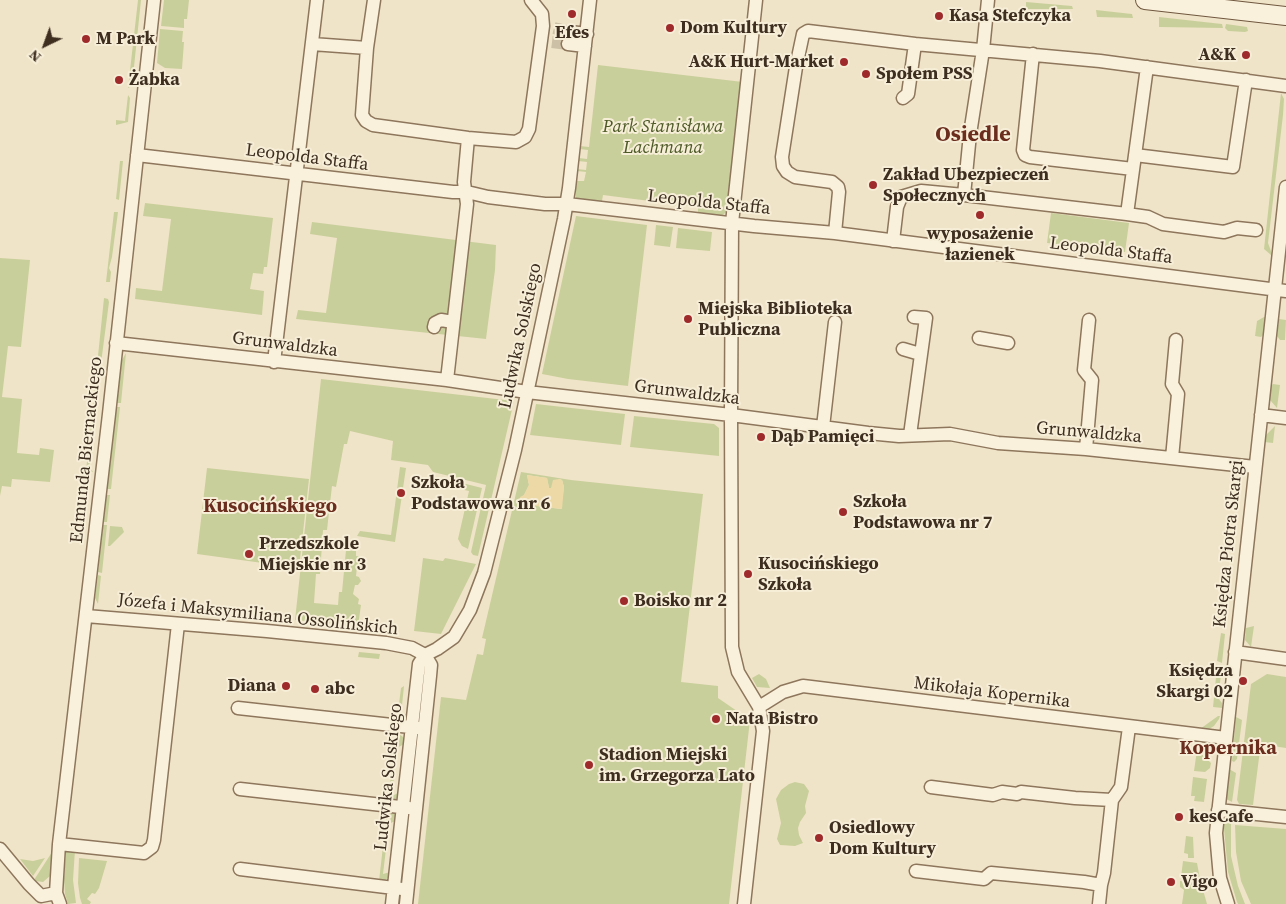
<!DOCTYPE html>
<html>
<head>
<meta charset="utf-8">
<style>
	body { margin:0 }
	#map { position:relative; width:1286px; height:904px; overflow:hidden; background:#f0e4c8; font-family:"Source Serif 4",serif }
	canvas { display:block }
	.north { position:absolute; left:20px; top:20px; width:50px; height:50px; -webkit-text-stroke:4px #f7eed8; paint-order:stroke; rotate:222deg; font-size:14px; font-weight:700; line-height:20px; text-align:center; color:#3d2e20 }
	.north::after { content:''; display:block; margin:auto; width:18px; height:22px; background:#3d2e20; clip-path:polygon(50% 0,100% 100%,50% 72%,0 100%) }
</style>
</head>
<body>
<div id="map">
<canvas width="1286" height="904"></canvas>
<div class="north">N</div>
</div>
<script>
const c = document.querySelector('canvas').getContext('2d');
c.lineJoin = 'round';
function fill(path, color) { c.fillStyle = color; c.fill(path, 'evenodd'); }
const shape = rows => new Path2D(rows.map(r => 'M' + r).join(''));
function strokePath(path, color, width, dash) { c.strokeStyle = color; c.lineWidth = width; c.lineCap = dash ? 'butt' : 'round'; c.setLineDash(dash || []); c.stroke(path); }
function drawText(font, color, halo, rows, align = 'center') {
  c.font = font + ' "Source Serif 4",serif'; c.lineWidth = 4; c.setLineDash([]); c.textBaseline = 'middle'; c.strokeStyle = halo; c.fillStyle = color; for (const [text, x, y, turn = 0] of rows) {
    c.save(); c.translate(x, y); c.rotate((+turn || 0) * Math.PI / 180); c.textAlign = isNaN(turn) ? turn : align; if (halo) c.strokeText(text, 0, 0); c.fillText(text, 0, 0); c.restore();
  }
}
const green = shape([
	[138,0,141,0,132,86,128,88],
	[164,0,189,0,187,19,184,19,184,28,161,26],
	[1026,2,1072,6,1073,9,1028,9,1026,8],
	[1096,10,1132,14,1133,18,1097,17],
	[1159,17,1222,24,1223,28,1159,27],
	[1226,24,1247,27,1248,31,1245,32,1228,31,1225,28],
	[160,29,183,31,182,42,184,42,182,69,165,68,157,63],
	[598,65,743,82,727,211,724,214,721,216,698,214,698,207,626,198,603,195,602,201,599,203,580,200,576,198,576,181,584,181,586,172,577,171,577,169,586,170,587,162,578,161,579,158,587,159,588,150,579,149,580,146,589,147],
	[1281,93,1284,99,1283,115,1268,243,1272,254,1271,255,1264,249],
	[128,95,130,98,128,122,116,125,116,120,125,121],
	[120,161,123,161,119,200,116,199],
	[145,203,273,218,267,267,264,267,263,274,253,273,250,289,264,291,262,315,135,299,136,288,162,291,171,219,143,216],
	[114,212,118,212,112,257,109,268,111,272,110,282,106,282],
	[1051,213,1129,223,1125,252,1047,243],
	[576,216,647,225,628,386,568,379,542,374],
	[312,222,496,245,495,270,486,339,296,319,298,310,326,313,337,238,310,234],
	[656,225,673,227,670,247,654,245],
	[678,228,712,232,710,251,676,248],
	[0,258,30,260,21,347,8,346,2,397,22,399,17,453,39,455,40,448,54,450,50,482,12,479,11,487,2,486,0,496],
	[104,298,108,299,109,302,97,394,92,457,89,466,93,472,86,471],
	[1264,317,1266,317,1264,334,1261,337,1255,336,1257,321],
	[1279,319,1286,320,1285,340,1280,340,1277,336],
	[126,353,121,403,117,403,122,360],
	[321,379,514,401,478,556,473,555,471,552,486,485,433,472,428,465,391,460,393,441,350,431,347,444,344,444,336,487,332,486,327,530,323,530,320,574,316,574,314,603,338,605,339,592,342,592,346,550,356,551,356,556,364,557,363,565,357,567,356,576,359,577,361,581,358,585,355,585,353,594,359,599,358,604,361,605,358,626,295,620],
	[1273,384,1280,385,1277,408,1270,400,1271,386],
	[536,404,625,414,621,445,530,435],
	[116,407,120,407,111,489,107,489],
	[634,416,714,424,719,428,719,456,630,447],
	[1275,426,1273,443,1264,442,1266,435],
	[400,467,406,468,395,542,357,536,360,531,391,535],
	[207,468,309,479,299,568,197,554],
	[521,472,571,480,703,494,681,682,718,686,718,698,750,720,729,904,418,904,441,697,466,700,477,654,483,655,486,639,482,638],
	[527,475,547,478,549,488,551,488,559,479,562,480,564,487,561,509,521,504,519,500,524,495,529,485],
	[446,479,482,488,468,549,462,546,458,539,469,491,442,485,443,480],
	[106,495,110,495,107,522,103,522],
	[103,525,107,525,102,573,98,572],
	[110,526,122,527,124,532,110,546,108,546],
	[423,558,443,561,445,558,476,564,441,634,414,631],
	[98,575,101,576,98,604,95,598],
	[1254,626,1251,647,1245,640,1246,628],
	[1221,633,1225,634,1222,663,1217,661],
	[359,652,380,654,379,659,358,657],
	[1217,667,1222,667,1218,698,1222,703,1222,708,1213,707],
	[759,674,766,679,770,688,757,687,752,678],
	[1267,674,1286,677,1286,748,1253,743,1253,749,1260,750,1253,805,1239,804,1237,800,1251,684],
	[404,686,401,715,407,714,408,717,404,720,397,720,401,688],
	[1218,716,1220,716,1219,719,1214,726,1209,729,1200,729],
	[1236,717,1242,720,1237,759,1234,762,1232,761],
	[396,733,402,736,406,741,404,744,397,748,392,796,398,793,400,793,400,796,395,800,388,800],
	[1197,750,1211,763,1210,768,1205,772,1194,771],
	[1229,769,1236,773,1232,802,1226,799],
	[1193,777,1207,779,1204,802,1194,801,1195,796,1191,796],
	[795,782,804,784,809,791,805,806,806,813,800,822,798,828,799,835,803,843,795,846,780,845,777,839,781,823,776,799,781,790,789,784],
	[387,811,394,813,397,818,395,821,389,824,383,874,390,872,391,876,385,880,379,881],
	[1231,819,1231,856,1238,886,1245,904,1238,904,1237,902,1228,872,1224,829,1224,820],
	[1235,825,1286,829,1286,904,1251,904,1241,881,1236,852],
	[1186,836,1193,837,1194,858,1188,858,1188,854,1184,853],
	[54,849,50,876,43,882,35,881,34,880],
	[75,850,73,880,76,903,68,904,65,894,64,879,66,851],
	[45,858,33,876,20,859,33,861],
	[79,858,107,861,99,888,95,894,92,893,87,899,91,902,90,904,82,904,80,898,78,883],
	[1183,861,1197,863,1200,879,1181,877],
	[1180,881,1201,883,1207,904,1182,904,1184,890,1180,887]
]);
const sand = shape([
	[527,475,547,478,549,488,551,488,553,480,559,479,562,480,564,487,562,509,521,504,520,497,524,495,529,485]
]);
const streetTunnel = shape([
	[554,28,570,32],
	[552,42,568,44]
]);
const street = shape([
	[374,0,367,48,362,115,366,121,373,125,468,138,516,142,525,137,529,129,543,26,542,14,531,0],
	[570,32,587,34],
	[312,44,367,48],
	[568,44,585,46],
	[1033,54,1023,150,1025,155,1030,157,1133,169],
	[903,98,908,94,915,44],
	[137,155,453,192,467,192,488,197,545,204,567,204,754,226,835,233,1286,291],
	[1135,155,1233,167,1246,80],
	[964,195,1127,214,1148,217,1163,224,1224,232,1237,228,1256,230],
	[1127,214,1147,67],
	[835,233,839,192,838,187,832,182,795,177,787,172,783,166,782,157,796,67,803,34,808,31,915,44,1100,61,1286,86],
	[893,241,897,207,901,197,921,191,964,195,970,134,983,50,988,0],
	[434,327,435,323,441,320,453,322],
	[979,338,1008,343],
	[116,343,447,380,527,392,731,415,868,433,899,436,950,434,998,443,1086,449,1255,467],
	[903,349,920,354],
	[274,362,317,0],
	[447,380,467,204,464,182,468,138],
	[1261,415,1286,418],
	[823,427,835,322],
	[910,435,926,318,914,317],
	[1086,449,1092,380,1084,370,1089,320],
	[1172,458,1178,394,1172,384,1176,340],
	[86,616,267,631,386,643,412,648,425,655],
	[1235,652,1286,659],
	[759,707,783,692,803,686,1226,738],
	[238,708,419,728],
	[240,789,409,808],
	[1112,800,1121,787,1129,727],
	[1218,810,1286,817],
	[59,844,144,853,152,847,154,840,178,624],
	[0,849,29,884,41,896,56,893],
	[240,869,402,889],
	[916,871,984,879,991,873,1084,882,1101,885,1104,873,1112,800,1075,798,1021,792,1017,794,1002,792,993,795,931,787],
	[60,904,56,893,59,844,109,414,154,0],
	[392,904,419,664,425,655,437,649,454,637,470,610,484,573,515,450,564,219,569,188,590,0],
	[406,904,430,676,431,665,425,655],
	[744,904,763,731,759,707,738,672,732,647,731,415,732,223,756,0],
	[1099,904,1101,885],
	[1228,904,1220,878,1216,833,1286,187]
]);
const secondary = shape([
	[1145,0,1286,16]
]);
const markers = [
	[572,14,5,"#9e2a2b"],
	[939,16,5,"#9e2a2b"],
	[670,28,5,"#9e2a2b"],
	[86,39,5,"#9e2a2b"],
	[1246,55,5,"#9e2a2b"],
	[844,62,5,"#9e2a2b"],
	[866,74,5,"#9e2a2b"],
	[119,80,5,"#9e2a2b"],
	[873,185,5,"#9e2a2b"],
	[980,215,5,"#9e2a2b"],
	[688,319,5,"#9e2a2b"],
	[761,437,5,"#9e2a2b"],
	[401,493,5,"#9e2a2b"],
	[843,512,5,"#9e2a2b"],
	[249,554,5,"#9e2a2b"],
	[748,574,5,"#9e2a2b"],
	[624,601,5,"#9e2a2b"],
	[1243,681,5,"#9e2a2b"],
	[286,686,5,"#9e2a2b"],
	[315,689,5,"#9e2a2b"],
	[716,719,5,"#9e2a2b"],
	[589,765,5,"#9e2a2b"],
	[1179,817,5,"#9e2a2b"],
	[819,838,5,"#9e2a2b"],
	[1171,882,5,"#9e2a2b"]
];
const poiNames = [
	["Kasa Stefczyka",949,16],
	["Dom Kultury",680,28],
	["Efes",572,33,"center"],
	["M Park",96,39],
	["A&K",1236,55,"right"],
	["A&K Hurt-Market",834,62,"right"],
	["Społem PSS",876,74],
	["Żabka",129,80],
	["Zakład Ubezpieczeń",883,175],
	["Społecznych",883,196],
	["wyposażenie",980,234,"center"],
	["łazienek",980,255,"center"],
	["Miejska Biblioteka",698,309],
	["Publiczna",698,330],
	["Dąb Pamięci",771,437],
	["Szkoła",411,483],
	["Podstawowa nr 6",411,504],
	["Szkoła",853,502],
	["Podstawowa nr 7",853,523],
	["Przedszkole",259,544],
	["Miejskie nr 3",259,565],
	["Kusocińskiego",758,564],
	["Szkoła",758,585],
	["Boisko nr 2",634,601],
	["Księdza",1233,671,"right"],
	["Skargi 02",1233,692,"right"],
	["Diana",276,686,"right"],
	["abc",325,689],
	["Nata Bistro",726,719],
	["Stadion Miejski",599,755],
	["im. Grzegorza Lato",599,776],
	["kesCafe",1189,817],
	["Osiedlowy",829,828],
	["Dom Kultury",829,849],
	["Vigo",1181,882]
];
const parkNames = [
	["Park Stanisława",663,127],
	["Lachmana",663,148]
];
const streetNames = [
	["Leopolda Staffa",307,158,7],
	["Leopolda Staffa",709,203,6],
	["Leopolda Staffa",1111,251,7],
	["Ludwika Solskiego",521,336,-78],
	["Grunwaldzka",285,345,7],
	["Grunwaldzka",687,393,7],
	["Grunwaldzka",1089,433,5],
	["Edmunda Biernackiego",87,450,-84],
	["Księdza Piotra Skargi",1229,544,-84],
	["Józefa i Maksymiliana Ossolińskich",258,615,6],
	["Mikołaja Kopernika",992,693,7],
	["Ludwika Solskiego",389,777,-84]
];
const quarterNames = [
	["Kusocińskiego",270,507],
	["Kopernika",1228,749]
];
const districtNames = [
	["Osiedle",973,135]
];
fill(green, '#c9cf9b');
fill(sand, '#ecd9a5');
strokePath(streetTunnel, '#ccc0a6', 12, [12, 6]);
strokePath(street, '#8d765c', 15);
strokePath(secondary, '#6f573f', 20);
strokePath(street, '#faf1dc', 12);
strokePath(secondary, '#faf1dc', 18);
for (const [x, y, r, color] of markers) { const dot = new Path2D(); dot.arc(x, y, r, 0, 2 * Math.PI); c.fillStyle = color; c.fill(dot); strokePath(dot, '#f7eed8', 2); }
drawText('bold 18px', '#3d2e20', '#f7eed8', poiNames, 'left');
drawText('italic 18px', '#4d5a26', '#f7eed8', parkNames);
drawText('18px', '#3d2e20', '#f7eed8', streetNames);
drawText('bold 20px', '#6b2e1e', '#f7eed8', quarterNames);
drawText('bold 22px', '#6b2e1e', '#f7eed8', districtNames);
</script>
</body>
</html>
